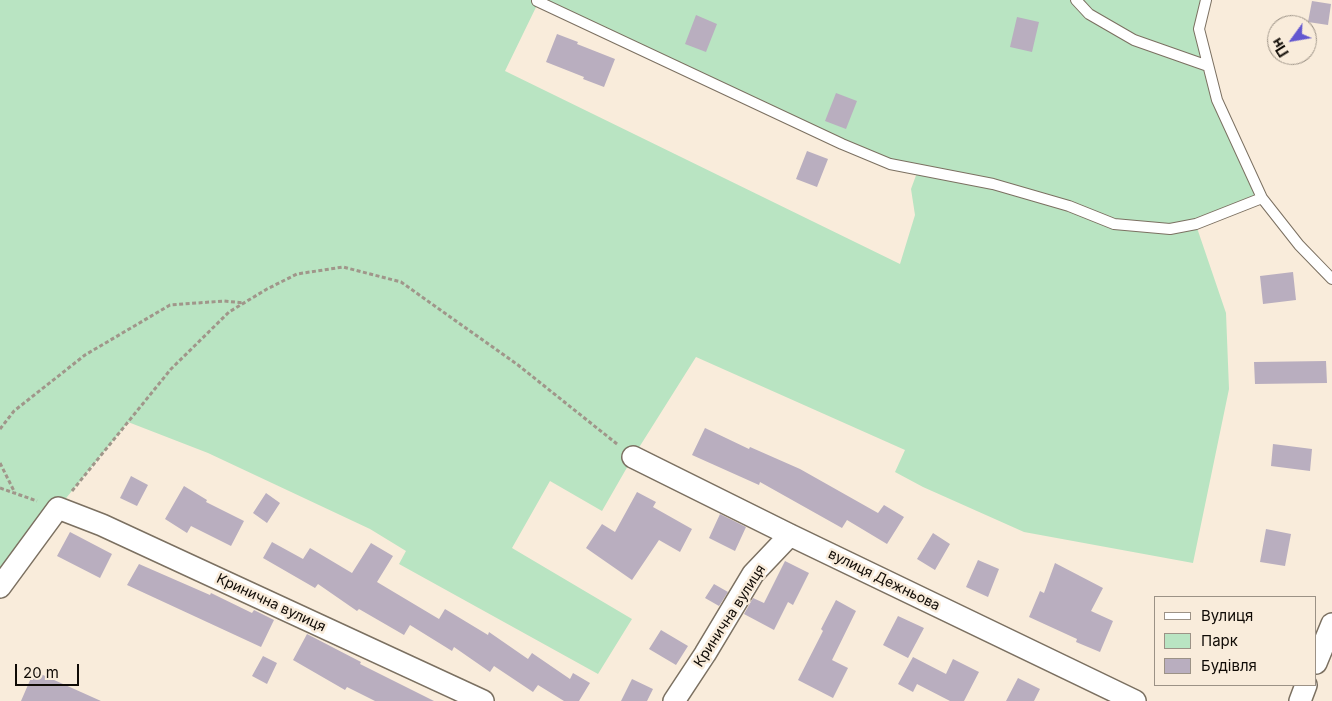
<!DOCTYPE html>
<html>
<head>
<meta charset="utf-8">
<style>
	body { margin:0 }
	#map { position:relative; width:1332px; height:701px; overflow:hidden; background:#f9ecdb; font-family:Inter,sans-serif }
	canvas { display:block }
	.legend { position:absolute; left:1154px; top:596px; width:162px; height:90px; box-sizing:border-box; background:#f9ecdb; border:1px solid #9c9286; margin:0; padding:6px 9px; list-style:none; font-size:15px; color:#100b06 }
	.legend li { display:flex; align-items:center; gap:10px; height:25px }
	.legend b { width:25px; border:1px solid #9c9286 }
	.north { position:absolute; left:1267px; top:15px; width:50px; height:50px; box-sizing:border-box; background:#f9ecdb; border:1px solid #9c9286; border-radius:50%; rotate:238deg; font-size:14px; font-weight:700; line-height:20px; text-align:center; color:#100b06 }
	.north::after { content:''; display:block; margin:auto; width:18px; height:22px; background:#6357d0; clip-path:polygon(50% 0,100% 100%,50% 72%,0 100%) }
	.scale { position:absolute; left:15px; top:664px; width:64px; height:22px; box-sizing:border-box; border:2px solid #100b06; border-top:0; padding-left:6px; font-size:15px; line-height:18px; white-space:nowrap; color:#100b06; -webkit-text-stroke:4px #f9ecdb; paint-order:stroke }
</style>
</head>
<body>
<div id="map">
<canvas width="1332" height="701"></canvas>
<ul class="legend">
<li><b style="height:6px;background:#fff"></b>Вулиця</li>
<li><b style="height:14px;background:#b9e4c2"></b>Парк</li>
<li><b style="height:14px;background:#b9aebf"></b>Будівля</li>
</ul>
<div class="north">Пн</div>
<div class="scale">20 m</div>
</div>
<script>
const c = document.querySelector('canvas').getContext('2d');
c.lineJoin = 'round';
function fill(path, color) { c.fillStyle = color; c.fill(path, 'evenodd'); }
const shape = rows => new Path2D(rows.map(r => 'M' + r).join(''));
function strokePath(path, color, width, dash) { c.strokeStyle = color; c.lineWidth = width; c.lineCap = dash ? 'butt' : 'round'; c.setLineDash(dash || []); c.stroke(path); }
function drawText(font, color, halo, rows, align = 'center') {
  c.font = font + ' Inter,sans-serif'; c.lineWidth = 5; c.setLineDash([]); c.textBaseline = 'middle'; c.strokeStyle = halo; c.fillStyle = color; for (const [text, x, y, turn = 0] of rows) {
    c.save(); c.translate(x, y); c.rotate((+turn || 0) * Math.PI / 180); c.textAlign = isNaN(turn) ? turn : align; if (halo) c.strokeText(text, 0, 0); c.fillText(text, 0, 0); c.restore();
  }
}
const green = shape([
	[0,0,1206,0,1199,29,1217,100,1262,198,1196,225,1226,313,1229,389,1193,563,1024,532,923,487,895,472,905,450,696,357,633,457,602,511,550,481,512,548,632,619,598,674,399,564,406,551,370,529,208,453,128,422,58,508,0,587],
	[539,1,890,164,918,170,911,189,915,215,900,264,505,71]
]);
const building = shape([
	[1312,1,1331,4,1328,25,1308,22],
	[696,15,717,24,706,52,685,44],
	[1017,17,1039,22,1032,52,1010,47],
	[557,34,578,42,577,44,615,59,604,87,583,79,584,77,546,62],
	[836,93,857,101,846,129,825,121],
	[807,151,828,159,817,187,796,179],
	[1293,272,1296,300,1263,304,1260,276],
	[1326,361,1327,383,1255,384,1254,362],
	[705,428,749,449,750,447,800,469,878,513,884,505,904,517,887,544,847,520,842,528,760,482,759,485,692,455],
	[1273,444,1312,449,1310,471,1271,466],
	[131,476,148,485,137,506,120,498],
	[184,486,207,500,206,502,244,521,231,546,191,526,187,533,165,519],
	[637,492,656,502,653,507,692,529,680,552,659,540,632,580,586,548,602,524,615,532],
	[266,493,280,503,267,523,253,513],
	[720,514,746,527,735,551,709,538],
	[1266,529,1291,534,1285,566,1260,562],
	[70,532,112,554,100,578,57,556],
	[933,533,950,544,935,570,917,559],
	[272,542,303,559,310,548,352,573,371,543,393,556,377,582,439,619,445,609,488,635,489,632,528,659,532,653,570,679,573,673,590,683,579,701,564,701,538,685,533,692,494,666,490,672,454,647,452,651,410,625,404,635,359,609,357,611,318,584,315,588,263,558],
	[978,560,999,569,988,597,966,587],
	[785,561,809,573,793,605,788,602,774,630,744,614,753,598,764,603],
	[1055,563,1103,588,1091,611,1113,621,1100,652,1076,642,1077,639,1029,617,1040,591,1044,593],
	[139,564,210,595,211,593,252,613,254,610,274,620,261,647,127,585],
	[714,584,728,592,719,606,705,598],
	[836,600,856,611,832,660,848,668,833,698,798,680,823,631,821,629],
	[898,616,924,628,908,658,883,645],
	[661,630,688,646,676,665,649,649],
	[307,634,361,662,360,664,434,701,375,701,347,687,345,690,293,660],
	[263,656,277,663,267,684,252,676],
	[913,657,946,674,953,659,979,672,964,701,950,701,917,684,913,692,898,684],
	[34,671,101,701,21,701],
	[1018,678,1040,689,1034,701,1006,701],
	[632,679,653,689,647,701,621,701]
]);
const path = shape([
	[0,429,14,411,85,355,170,305,224,301,244,303],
	[0,463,15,493],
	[0,488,37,501],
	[72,491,171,369,229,312,267,289,297,274,343,267,401,282,518,365,617,444]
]);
const lane = shape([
	[1076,0,1089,14,1134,40,1208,66],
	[1206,0,1199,29,1217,100,1262,198,1299,245,1332,279],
	[537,1,842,144,890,164,993,184,1069,206,1114,224,1170,229,1196,224,1262,198]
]);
const street = shape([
	[633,457,790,535,1135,701],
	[0,587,58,508,102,525,169,556,483,701],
	[1316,663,1332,624],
	[674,701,705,654,753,574,790,535],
	[1300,701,1306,685]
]);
const streetNames = [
	["вулиця Дежньова",884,580,26],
	["Кринична вулиця",271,603,25],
	["Кринична вулиця",730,616,-57]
];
fill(green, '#b9e4c2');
fill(building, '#b9aebf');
strokePath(lane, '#7b7061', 12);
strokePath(street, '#7b7061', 24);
strokePath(path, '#a0968a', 3, [4, 2.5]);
strokePath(lane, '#fff', 10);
strokePath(street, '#fff', 21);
drawText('14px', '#100b06', '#f9ecdb', streetNames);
</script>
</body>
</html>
